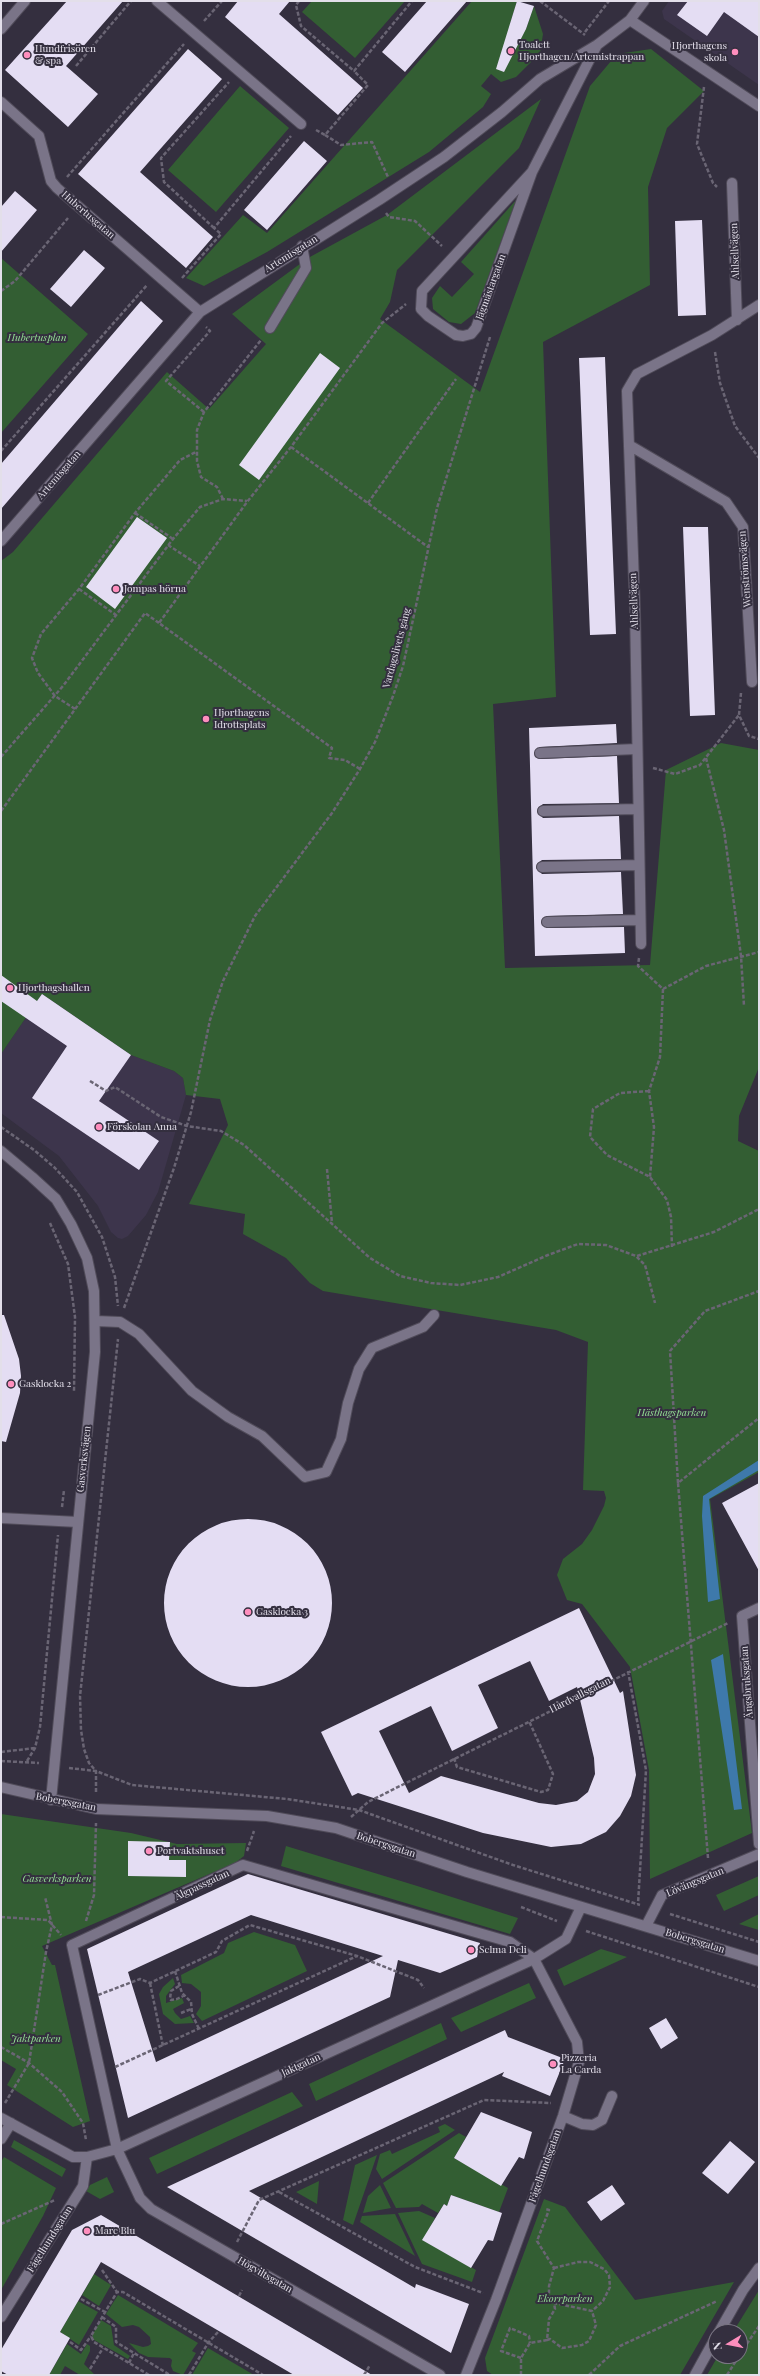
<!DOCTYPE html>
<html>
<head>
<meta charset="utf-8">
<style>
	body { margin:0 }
	#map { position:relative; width:760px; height:2376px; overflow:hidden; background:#342f3f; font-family:"Playfair Display",serif }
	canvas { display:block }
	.frame { position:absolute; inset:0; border:2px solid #e3dfea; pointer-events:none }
	.north { position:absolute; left:708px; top:2324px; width:40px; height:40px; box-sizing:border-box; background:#342f3f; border:1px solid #7a7583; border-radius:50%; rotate:260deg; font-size:11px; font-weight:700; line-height:16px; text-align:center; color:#e3dfea }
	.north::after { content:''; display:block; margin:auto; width:14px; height:18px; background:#fe8ebd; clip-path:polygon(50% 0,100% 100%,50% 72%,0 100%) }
</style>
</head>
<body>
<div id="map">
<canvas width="760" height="2376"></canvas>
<div class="frame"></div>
<div class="north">N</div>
</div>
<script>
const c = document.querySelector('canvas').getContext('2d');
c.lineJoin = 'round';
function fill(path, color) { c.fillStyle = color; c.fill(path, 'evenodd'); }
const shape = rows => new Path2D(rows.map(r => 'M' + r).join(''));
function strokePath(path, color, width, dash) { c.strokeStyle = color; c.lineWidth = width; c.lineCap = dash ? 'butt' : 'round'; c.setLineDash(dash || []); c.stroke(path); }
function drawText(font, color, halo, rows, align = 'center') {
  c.font = font + ' "Playfair Display",serif'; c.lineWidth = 4; c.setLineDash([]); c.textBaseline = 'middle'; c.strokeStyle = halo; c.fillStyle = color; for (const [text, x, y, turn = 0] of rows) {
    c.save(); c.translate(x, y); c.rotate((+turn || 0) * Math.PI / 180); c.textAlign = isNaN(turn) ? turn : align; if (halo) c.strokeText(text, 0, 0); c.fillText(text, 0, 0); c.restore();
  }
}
const built = shape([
	[669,1,759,1,759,85,664,19,662,11],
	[42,994,131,1055,174,1071,183,1078,186,1095,158,1192,146,1215,128,1236,122,1239,118,1238,111,1232,98,1206,59,1156,1,1113,1,1054]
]);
const green = shape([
	[312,1,405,1,355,58,302,12],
	[472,1,517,1,510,24,526,29,534,6,543,34,540,53,516,77,501,82,491,74,481,86,491,94,483,107,429,152,267,252,204,286,186,278,243,215,267,233],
	[651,49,704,91,667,128,648,187,650,285,543,342,556,697,493,704,505,968,650,965,666,770,721,743,759,750,759,1067,739,1116,738,1141,759,1151,759,1472,710,1499,752,1833,650,1879,649,1770,630,1667,582,1604,567,1600,557,1575,563,1559,582,1544,592,1530,604,1506,606,1498,604,1491,583,1490,588,1342,556,1330,323,1291,310,1283,286,1258,243,1234,245,1214,189,1204,228,1125,220,1099,186,1095,183,1078,174,1071,131,1055,42,994,1,1054,1,561,13,552,167,372,209,409,266,344,232,314,308,258,387,215,541,99,519,148,397,270,390,302,380,319,480,392,590,86,617,54],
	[240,86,289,128,216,212,168,170],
	[516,200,475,313,461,324,449,322,433,309,432,298,440,286,452,297,474,274,461,262],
	[1,258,88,334,1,433],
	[1,1814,131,1833,177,1844,246,1843,244,1856,235,1863,42,1946,52,1965,55,1965,90,2121,73,2127,7,2085,16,2069,1,2060],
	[286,1846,414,1885,518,1918,510,1934,281,1866],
	[759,1876,759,1895,724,1911,716,1895],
	[759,1914,759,1930,739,1924],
	[254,1932,295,1945,307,1971,202,2021,196,2014,201,2006,201,1992,191,1984,182,1983,181,1975,224,1953,228,1943],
	[601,1949,627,1957,564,1986,557,1970],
	[173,1978,175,1984,166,1996,166,2003,182,1998,184,2003,173,2009,175,2013,181,2019,190,2016,194,2023,175,2024,163,2014,159,1994,163,1987],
	[529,1983,536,1998,461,2032,451,2018],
	[441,2023,447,2039,316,2101,309,2084],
	[292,2092,303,2106,157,2174,149,2158],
	[445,2124,455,2130,382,2179,376,2169,380,2154,390,2150,392,2154,440,2132,438,2127],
	[459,2133,466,2137,454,2158,508,2188,499,2212,451,2195,447,2206,444,2204,438,2213,422,2204,419,2207,396,2208,383,2183],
	[14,2140,66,2169,62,2177,11,2147],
	[377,2155,353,2225,343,2220,355,2165],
	[4,2157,56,2188,43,2216,1,2290,1,2162],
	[107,2177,114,2192,100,2199,86,2191,90,2185],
	[319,2181,317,2204,296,2192],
	[380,2185,391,2208,363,2213,368,2196],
	[544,2199,565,2207,635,2300,734,2282,680,2375,493,2375,487,2371,485,2358],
	[419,2211,435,2218,423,2240,476,2270,472,2282,422,2264,398,2213],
	[395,2214,415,2256,360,2222,362,2216],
	[94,2274,111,2285,99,2306,82,2295],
	[759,2290,759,2375,707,2375,718,2356,740,2356,740,2332,733,2332],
	[118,2295,198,2343,192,2351,196,2353,183,2375,173,2371,171,2366,172,2360,170,2358,148,2357,139,2353,129,2343,143,2347,148,2346,151,2344,150,2337,139,2327,133,2325,122,2327,106,2314],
	[78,2301,98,2312,79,2345,60,2332],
	[101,2320,111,2326,114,2345,130,2356,128,2359,94,2340,92,2335],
	[67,2344,81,2354,87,2344,90,2346,90,2351,84,2364,95,2375,80,2375,65,2366,60,2375,49,2375],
	[208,2348,254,2375,192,2375]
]);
const water = shape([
	[759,1460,759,1470,709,1499,720,1599,708,1602,702,1516,703,1496],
	[723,1654,742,1809,734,1810,711,1660]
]);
const building = shape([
	[67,1,123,1,66,66,98,94,68,127,5,70],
	[238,1,290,1,279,14,363,88,338,115,225,17],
	[427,1,467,1,405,72,382,52],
	[517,1,534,6,526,29,504,72,496,69],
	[688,1,759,1,759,37,724,12,707,36,677,15],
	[188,49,222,79,140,172,213,237,186,268,78,174],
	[304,141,327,161,267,230,244,210],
	[15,191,37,210,1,252,1,207],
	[702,220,706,315,678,316,675,221],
	[84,250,105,268,71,307,50,289],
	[141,301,163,321,1,509,1,464],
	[320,353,340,368,259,480,239,465],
	[605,357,616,634,590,635,579,358],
	[137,517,167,538,115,609,86,587],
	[683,527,708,527,715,715,690,716],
	[616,724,617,743,540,747,534,753,535,757,540,759,617,756,619,803,543,804,538,808,537,812,543,818,619,816,621,859,542,860,537,864,536,868,542,874,621,872,623,914,547,916,542,919,541,923,547,928,624,927,625,953,535,956,529,728],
	[1,975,37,1001,42,994,131,1055,99,1101,159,1141,139,1170,32,1098,67,1046,1,1001],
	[1,1315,4,1315,19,1359,21,1376,20,1393,6,1442,1,1441],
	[759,1483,759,1571,722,1503],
	'164 1603a84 84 0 1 1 168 0a84 84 0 1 1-168 0Z',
	[579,1608,620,1693,623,1691,636,1775,631,1796,620,1816,606,1832,581,1844,551,1847,483,1833,358,1793,352,1796,321,1732],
	[530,1661,549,1701,577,1687,594,1758,595,1774,588,1792,577,1801,556,1805,539,1803,441,1776,409,1793,379,1731,431,1706,452,1751,498,1728,478,1685],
	[128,1841,170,1842,169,1860,186,1860,186,1877,128,1876],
	[248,1874,480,1943,477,1957,440,1973,398,1960,390,1997,128,2118,87,1949],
	[251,1915,383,1956,156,2062,128,1972],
	[666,2018,678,2038,661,2049,649,2028],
	[505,2030,508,2037,565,2059,550,2096,502,2076,504,2072,249,2191,415,2288,416,2284,469,2304,451,2353,167,2187],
	[481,2112,532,2132,524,2159,519,2157,501,2186,454,2158],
	[730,2141,755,2162,728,2194,702,2173],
	[612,2185,625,2204,601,2221,587,2202],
	[451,2195,502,2213,493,2241,488,2240,471,2268,422,2240,444,2204,447,2206],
	[101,2215,243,2299,372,2375,294,2375,101,2262,60,2332,70,2338,49,2375,8,2375,1,2371,1,2350,72,2230]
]);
const path = shape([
	[299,1,296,5,301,26,354,71,412,1],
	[540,1,585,35],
	[204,21,222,1],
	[585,32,609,1],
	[76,66,131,1],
	[704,87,697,144,713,183,717,187],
	[316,130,325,135,368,85,354,71],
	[325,135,341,145,372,142,388,177],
	[67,177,184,44],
	[386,213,389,217,415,221,442,246],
	[214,228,164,182,161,158,229,82],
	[182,278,221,234,214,228,291,136],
	[1,291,15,281,68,218],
	[715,352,720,383,735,426,759,458],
	[204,412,166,381,210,331,206,327],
	[291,447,428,547],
	[1,451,147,285],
	[223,499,217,487,201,477,197,461,197,430,204,412,261,340],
	[368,503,456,379],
	[135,513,173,539],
	[168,545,200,566],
	[79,589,116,615],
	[741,693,739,715,749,736,759,739],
	[75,709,55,696,38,673,32,658,41,634,79,589,135,513,180,460,196,452],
	[1,757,63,686,173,539,200,507,223,499,247,501],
	[706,758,724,830,741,956,744,1006],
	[653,768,675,774,700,765,739,715],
	[360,769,345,760,329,758,332,748,159,623,247,502,291,447,382,323,406,304],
	[1,811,145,613,159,623],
	[639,958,638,966,663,989,660,1057,649,1091,654,1127,650,1177],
	[663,989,706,966,759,952],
	[90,1081,106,1091,115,1087,161,1117,187,1126,221,1131,244,1145,370,1258,400,1276,431,1283,460,1285,498,1277,548,1255,578,1244,606,1245,636,1256,645,1265,655,1303],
	[649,1091,620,1093,593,1109,590,1137,607,1155,650,1177,667,1200,671,1217,672,1247],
	[1,1127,34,1150,55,1168,77,1192,102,1237,115,1277,118,1306],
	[327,1169,332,1223],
	[50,1223,68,1264,75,1317,74,1391],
	[637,1256,714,1232,759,1209],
	[124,1308,174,1168,191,1112,210,1020,223,981,255,916,332,813,360,769,375,742,393,696,403,666,437,508,490,337],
	[678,1483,670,1351,705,1311,759,1291],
	[62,1507,64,1490],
	[628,1671,646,1770,638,1904],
	[1,1752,35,1748],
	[454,1758,457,1767,541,1792,548,1790,553,1774,529,1721],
	[1,1761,39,1763],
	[27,1761,35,1748,40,1727,58,1535],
	[69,1768,96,1771,132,1785,287,1799,359,1810,513,1865,640,1905],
	[96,1792,96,1771,89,1763,84,1749,81,1730,80,1696,118,1339],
	[351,1817,368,1802,402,1785,728,1623],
	[247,1851,254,1831],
	[708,1858,678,1483,759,1418],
	[521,1907,557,1921],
	[670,1914,759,1942],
	[1,1917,48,1920,61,1935],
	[86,1921,94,1895,96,1823],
	[586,1931,759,1987],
	[175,1971,182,1993,191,2002,192,2014,199,2029],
	[150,1983,163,2046],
	[179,1986,171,1991,170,1999,171,2000,177,1999,185,1995],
	[98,1995,140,1979,150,1983,216,1952,222,1941,250,1925,357,1956,418,1980,424,1988],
	[181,2013,191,2009],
	[1,2047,29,2063,62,2092,83,2123,86,2140],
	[115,2067,357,1956],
	[5,2103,29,2063,46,1952,52,1925,45,1897],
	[279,2192,415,2267,483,2293],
	[1,2224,55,2200],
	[237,2242,259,2200,484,2100,551,2103],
	[554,2268,578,2262,590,2262,604,2269,609,2275,610,2287,603,2301,592,2311],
	[102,2270,117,2292],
	[239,2296,242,2290],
	[81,2299,105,2312],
	[102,2317,116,2327,116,2342,170,2375],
	[547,2340,550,2339,562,2348,582,2345,589,2341,596,2325,592,2311,554,2303],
	[70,2342,81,2350,91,2336],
	[740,2354,759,2326],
	[521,2358,501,2351,510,2328,529,2336,530,2343],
	[129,2363,134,2353],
	[90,2369,103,2348],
	[149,2375,94,2342,91,2336,117,2292,123,2292,263,2375],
	[189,2375,208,2343,218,2332],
	[364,2375,370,2365],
	[521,2375,521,2358,530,2343,547,2340,549,2319,555,2309,554,2303,549,2297,549,2286,554,2268,537,2241,549,2210,545,2209],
	[589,2375,620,2346,717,2301],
	[727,2375,739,2356]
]);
const minor = shape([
	[157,1,301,124],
	[630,20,759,106],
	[1,29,25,1],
	[1,102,39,136,51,181,57,188,200,312],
	[532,172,422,291,421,309,428,316,456,335,463,336,471,334,476,328,532,172,597,45],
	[732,183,737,320],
	[270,328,306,268,302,246],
	[629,445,726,502,743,527,752,682],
	[1,541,200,312,379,200,444,157,502,112,540,79,597,45,630,20,644,1],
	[540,753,637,749],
	[543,811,638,809],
	[542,867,639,865],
	[547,922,640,920],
	[641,944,635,610,627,391,637,374,712,335,759,305],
	[1,1151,32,1177,56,1199,71,1224,87,1258,94,1291,95,1352,51,1800],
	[96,1321,120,1322,139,1334,192,1391,228,1417,262,1436,305,1477,326,1472,341,1439,348,1403,359,1369,372,1348,423,1327,434,1315],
	[1,1518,78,1522],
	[759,1608,742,1616,759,1844],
	[1,1787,96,1809,267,1816,336,1828,467,1872,759,1961],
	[646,1926,662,1895,759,1854],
	[563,2116,582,2124,593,2125,602,2120,612,2096],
	[1,2118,73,2157,87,2157,117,2149,534,1959,566,1939,581,1907],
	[1,2139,11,2123],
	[1,2317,83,2186,87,2157],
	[719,2332,743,2290,759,2268],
	[440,2375,151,2209,140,2198,117,2149,72,1945,243,1865,510,1942,534,1959,577,2042,579,2062,563,2116,496,2300,466,2375],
	[695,2375,716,2337]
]);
const markers = [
	[511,51,4,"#fe8ebd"],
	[735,52,4,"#fe8ebd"],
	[27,55,4,"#fe8ebd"],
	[116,589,4,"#fe8ebd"],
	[206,719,4,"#fe8ebd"],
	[10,988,4,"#fe8ebd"],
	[99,1127,4,"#fe8ebd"],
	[11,1384,4,"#fe8ebd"],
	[248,1612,4,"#fe8ebd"],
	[149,1851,4,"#fe8ebd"],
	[471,1950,4,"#fe8ebd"],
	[553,2064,4,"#fe8ebd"],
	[87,2231,4,"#fe8ebd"]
];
const poiNames = [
	["Toalett",519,45],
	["Hjorthagen/Artemistrappan",519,57],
	["Hjorthagens",727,46,"right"],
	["skola",727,58,"right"],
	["Hundfrisören",35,49],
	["& spa",35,61],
	["Jompas hörna",124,589],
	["Hjorthagens",214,713],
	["Idrottsplats",214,725],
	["Hjorthagshallen",18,988],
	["Förskolan Anna",107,1127],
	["Gasklocka 2",19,1384],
	["Gasklocka 3",256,1612],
	["Portvaktshuset",157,1851],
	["Selma Deli",479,1950],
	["Pizzeria",561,2058],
	["La Carda",561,2070],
	["Mare Blu",95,2231]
];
const streetNames = [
	["Hubertusgatan",88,215,41],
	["Ahlsellvägen",735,251,-92],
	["Artemisgatan",291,254,-32],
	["Jägmästargatan",491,287,-70],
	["Artemisgatan",59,475,-49],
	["Wenströmsvägen",745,569,-94],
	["Ahlsellvägen",634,601,-92],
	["Vardagslivets gång",397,648,-75],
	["Gasverksvägen",84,1459,-84],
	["Ängsbruksgatan",747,1682,-94],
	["Hårdvallsgatan",580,1695,-27],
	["Bobergsgatan",66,1802,11],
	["Bobergsgatan",386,1845,18],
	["Lövängsgatan",695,1882,-23],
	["Älgpassgatan",202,1885,-25],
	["Bobergsgatan",695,1941,17],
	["Jaktgatan",301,2065,-25],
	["Fågelhundsgatan",545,2166,-70],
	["Fågelhundsgatan",50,2239,-58],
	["Högviltsgatan",265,2275,30]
];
const parkNames = [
	["Hubertusplan",37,338],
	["Hästhagsparken",672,1413],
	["Gasverksparken",57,1879],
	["Jaktparken",36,2039],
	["Ekorrparken",565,2299]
];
fill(built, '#3d354c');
fill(green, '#335e33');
fill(water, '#3e79ab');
fill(building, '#e4ddf3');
strokePath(minor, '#504b59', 12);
strokePath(path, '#6a6574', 2.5, [4, 2]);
strokePath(minor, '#7a7488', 10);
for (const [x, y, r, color] of markers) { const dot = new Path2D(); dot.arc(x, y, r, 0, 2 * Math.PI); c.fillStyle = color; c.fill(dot); strokePath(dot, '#342f3f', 1.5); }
drawText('10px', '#e3dfea', '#342f3f', poiNames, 'left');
drawText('10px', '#e3dfea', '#342f3f', streetNames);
drawText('italic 10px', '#94e194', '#342f3f', parkNames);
</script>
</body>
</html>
